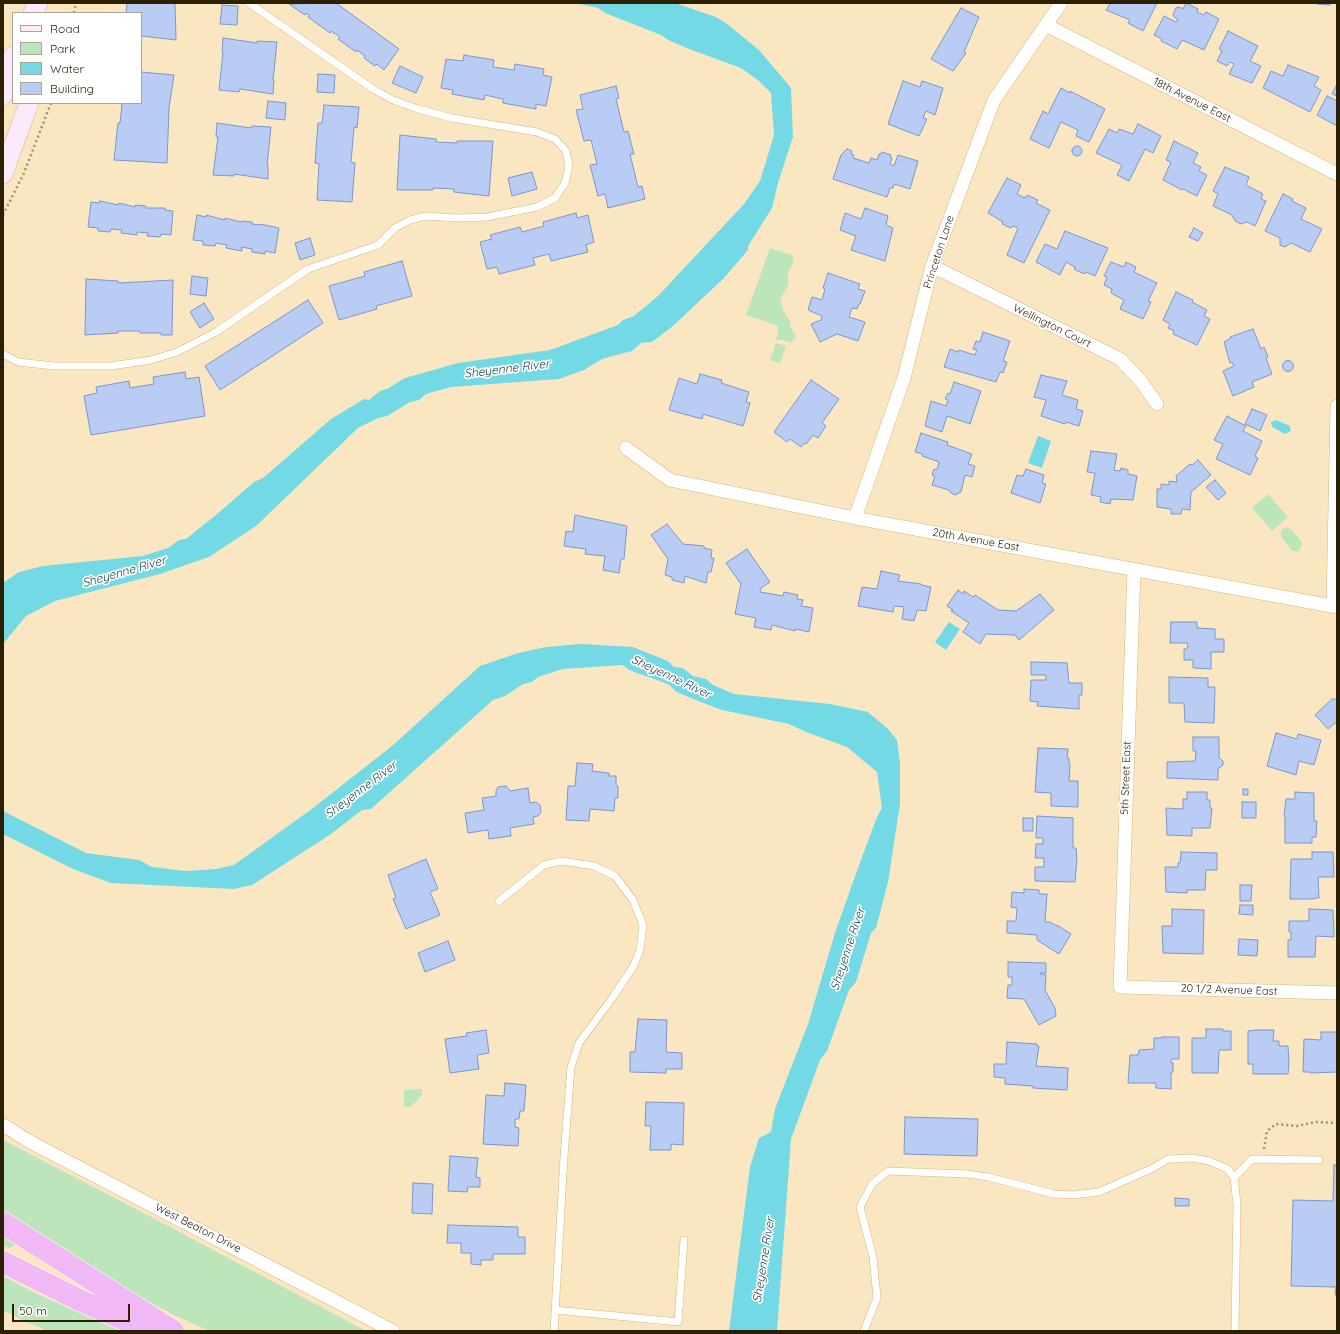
<!DOCTYPE html>
<html>
<head>
<meta charset="utf-8">
<style>
	body { margin:0 }
	#map { position:relative; width:1340px; height:1334px; overflow:hidden; background:#fae7c1; font-family:Quicksand,sans-serif }
	canvas { display:block }
	.frame { position:absolute; inset:0; border:4px solid #2b1f04; pointer-events:none }
	.legend { position:absolute; left:12px; top:12px; width:130px; height:92px; box-sizing:border-box; background:#fff; border:1px solid #aaa59b; margin:0; padding:5px 7px; list-style:none; font-size:12px; color:#2b1f04 }
	.legend li { display:flex; align-items:center; gap:8px; height:20px }
	.legend b { width:20px; border:1px solid #aaa59b }
	.scale { position:absolute; left:12px; top:1304px; width:118px; height:18px; box-sizing:border-box; border:2px solid #2b1f04; border-top:0; padding-left:5px; font-size:12px; line-height:14px; white-space:nowrap; color:#2b1f04; -webkit-text-stroke:3px #fff; paint-order:stroke }
</style>
</head>
<body>
<div id="map">
<canvas width="1340" height="1334"></canvas>
<div class="frame"></div>
<ul class="legend">
<li><b style="height:5px;background:#faeafc"></b>Road</li>
<li><b style="height:11px;background:#bde5bc"></b>Park</li>
<li><b style="height:11px;background:#73dae5"></b>Water</li>
<li><b style="height:11px;background:#b9ccf3"></b>Building</li>
</ul>
<div class="scale">50 m</div>
</div>
<script>
const c = document.querySelector('canvas').getContext('2d');
c.lineJoin = 'round';
function fill(path, color) { c.fillStyle = color; c.fill(path, 'evenodd'); }
const shape = rows => new Path2D(rows.map(r => 'M' + r).join(''));
function strokePath(path, color, width, dash) { c.strokeStyle = color; c.lineWidth = width; c.lineCap = dash ? 'butt' : 'round'; c.setLineDash(dash || []); c.stroke(path); }
function drawText(font, color, halo, rows, align = 'center') {
  c.font = font + ' Quicksand,sans-serif'; c.lineWidth = 3.5; c.setLineDash([]); c.textBaseline = 'middle'; c.strokeStyle = halo; c.fillStyle = color; for (const [text, x, y, turn = 0] of rows) {
    c.save(); c.translate(x, y); c.rotate((+turn || 0) * Math.PI / 180); c.textAlign = isNaN(turn) ? turn : align; if (halo) c.strokeText(text, 0, 0); c.fillText(text, 0, 0); c.restore();
  }
}
const green = shape([
	[770,248,791,255,793,258,793,263,788,273,788,286,780,299,784,312,790,321,791,329,795,333,796,338,790,343,783,340,776,340,778,331,778,327,775,325,746,315],
	[776,343,786,346,780,363,770,360],
	[1268,494,1288,517,1272,531,1252,508],
	[1286,527,1292,530,1301,541,1302,544,1299,551,1292,551,1281,537,1281,531],
	[422,1089,422,1095,411,1107,404,1107,404,1090],
	[3,1140,136,1209,366,1331,210,1331,180,1318,124,1289,23,1226,3,1212],
	[3,1233,17,1244,9,1248,3,1245],
	[3,1276,35,1293,121,1331,47,1331,3,1311]
]);
const water = shape([
	[575,3,675,3,716,17,727,24,759,50,791,88,793,137,778,183,772,208,748,246,748,250,724,278,673,326,652,342,641,343,632,351,602,359,584,370,559,379,451,387,426,394,419,400,410,402,387,416,378,418,358,428,256,526,209,557,160,574,55,601,26,616,3,644,3,583,19,572,43,566,143,556,168,548,179,540,186,539,216,515,254,482,263,478,278,465,331,419,364,399,369,400,380,391,387,389,405,378,458,363,550,350,618,325,623,320,634,316,659,295,744,204,760,181,774,135,771,93,759,81,741,68,689,49,668,40,661,35,605,13,598,8],
	[1276,420,1290,426,1291,431,1285,434,1272,427,1271,422],
	[1038,436,1051,441,1042,468,1028,463],
	[949,622,960,629,946,650,935,642],
	[581,644,633,647,668,661,674,667,683,668,693,676,706,679,713,685,734,694,830,704,868,712,888,729,897,740,900,763,900,804,888,882,876,928,871,933,856,982,849,990,827,1051,820,1060,791,1139,777,1331,729,1331,750,1167,759,1138,771,1132,775,1109,808,1024,835,933,859,865,877,817,882,808,877,772,847,747,806,732,789,724,722,710,693,699,677,692,668,684,629,670,623,665,563,669,538,677,532,682,523,684,505,696,493,700,371,809,362,810,331,834,252,885,234,889,111,883,73,869,3,834,3,811,86,853,139,860,152,867,186,871,216,869,234,865,313,808,392,746,480,666,518,653,546,647]
]);
const building = shape([
	[127,3,175,3,176,40,142,36,141,38,141,13,126,13,127,3],
	[336,3,399,49,384,70,377,64,375,66,364,58,365,56,357,50,356,52,338,39,340,37,331,31,330,33,308,17,309,15,306,13,305,15,289,4,336,3],
	[1108,3,1157,3,1143,31,1128,23,1130,20,1106,10,1110,4,1108,3],
	[1186,3,1198,9,1197,12,1204,15,1206,12,1219,19,1204,50,1182,40,1177,49,1161,41,1162,39,1154,35,1164,16,1176,22,1178,19,1174,17,1173,14,1176,8,1179,7,1183,9,1186,3],
	[1317,3,1330,3,1330,5,1317,4,1317,3],
	[222,5,238,6,237,25,220,24,222,5],
	[961,8,979,17,964,52,966,53,953,71,931,59,961,8],
	[1228,31,1258,46,1250,61,1261,66,1252,83,1229,74,1234,64,1230,62,1227,66,1217,61,1222,51,1219,49,1228,31],
	[223,38,257,43,257,41,277,42,273,80,274,80,273,94,240,89,239,92,219,90,223,52,222,52,223,38],
	[464,55,494,60,493,67,514,70,515,64,544,69,543,75,552,77,546,106,536,104,536,109,503,103,503,99,485,95,484,100,452,94,453,90,441,88,446,59,463,61,464,55],
	[1288,65,1319,77,1314,86,1321,90,1310,112,1263,88,1271,71,1283,76,1288,65],
	[400,66,423,77,416,93,392,83,400,66],
	[141,72,174,75,169,108,167,163,114,160,118,123,120,123,122,105,120,103,141,103,141,72],
	[318,74,335,75,334,93,317,92,318,74],
	[903,81,920,87,922,81,943,88,935,115,926,111,923,118,927,119,919,136,888,124,903,81],
	[1337,84,1337,96,1332,94,1337,84],
	[616,86,619,98,616,99,624,132,628,131,634,154,630,154,638,187,642,186,645,199,608,208,605,194,598,196,590,165,597,164,591,140,584,141,576,110,583,109,580,95,616,86],
	[1061,88,1070,93,1070,91,1105,109,1089,142,1076,136,1078,130,1061,122,1049,148,1030,139,1043,111,1048,114,1061,88],
	[1327,96,1337,101,1337,126,1317,115,1327,96],
	[268,101,286,103,285,120,266,118,268,101],
	[324,105,359,107,357,128,354,127,351,162,355,163,352,202,317,200,319,164,315,163,318,123,322,123,324,105],
	[217,123,251,128,252,126,271,127,267,165,268,165,268,179,234,174,234,176,213,175,218,137,216,137,217,123],
	[1138,124,1161,136,1153,153,1145,149,1129,181,1117,175,1122,165,1096,153,1109,129,1117,133,1119,129,1133,134,1138,124],
	[400,135,436,139,436,142,457,143,457,141,493,141,489,196,454,192,454,189,433,188,433,190,397,190,400,135],
	[1174,141,1198,153,1193,163,1201,167,1199,171,1207,175,1197,196,1183,189,1182,190,1163,180,1171,162,1166,160,1174,141],
	'1072 151a5 5 0 1 1 10 0a5 5 0 1 1-10 0Z',
	[847,149,852,151,851,154,854,155,853,158,869,163,871,158,877,160,879,154,881,154,882,152,891,155,890,157,892,158,890,164,894,166,898,155,918,161,910,189,894,184,893,188,890,188,887,197,833,179,841,155,847,149],
	[1225,167,1249,177,1246,185,1263,194,1261,199,1266,201,1255,226,1247,222,1241,224,1235,221,1232,215,1213,206,1218,194,1213,191,1225,167],
	[532,172,537,189,512,196,508,178,532,172],
	[1007,178,1021,185,1017,194,1025,198,1027,195,1038,200,1036,203,1050,210,1024,263,1007,255,1018,228,1013,226,1011,228,1002,224,1003,222,988,213,1007,178],
	[1283,194,1293,199,1292,201,1306,208,1301,219,1322,229,1310,252,1291,243,1285,247,1280,245,1280,238,1265,231,1283,194],
	[100,201,118,205,119,203,135,207,135,205,146,206,146,208,165,208,165,210,173,211,171,235,161,234,160,237,147,236,148,233,137,232,137,235,121,233,122,230,111,229,110,232,98,231,98,228,88,227,91,202,99,203,100,201],
	[865,208,888,216,886,225,893,228,885,261,851,250,856,236,840,230,845,213,861,219,865,208],
	[576,213,577,218,588,215,594,242,586,245,588,252,551,261,549,254,533,258,535,265,499,274,497,267,487,269,480,242,492,239,490,235,520,227,522,232,544,226,543,222,576,213],
	[197,215,206,217,206,215,225,220,225,218,241,222,242,221,252,222,252,224,260,225,260,224,279,228,275,253,265,251,265,254,252,252,252,249,242,247,242,251,226,248,227,245,216,243,215,246,203,245,203,241,193,240,197,215],
	[1194,228,1203,233,1198,241,1189,237,1194,228],
	[1065,231,1108,248,1095,276,1086,272,1084,274,1074,269,1075,267,1066,262,1060,275,1036,262,1045,244,1057,249,1065,231],
	[310,238,315,255,300,260,295,243,310,238],
	[402,261,412,296,376,306,377,309,339,320,329,286,365,276,364,272,402,261],
	[1111,262,1124,267,1126,262,1136,267,1134,272,1157,283,1148,301,1151,302,1143,319,1120,309,1124,300,1111,293,1112,289,1104,285,1107,277,1104,276,1111,262],
	[828,273,860,284,858,289,865,291,860,304,859,304,857,309,852,308,849,317,865,322,858,341,837,334,820,342,811,324,821,320,822,316,808,310,812,297,822,300,825,289,823,288,828,273],
	[192,276,208,278,206,296,190,294,192,276],
	[86,279,118,281,118,283,173,280,172,335,161,335,161,333,140,333,140,331,118,331,118,333,85,335,86,279],
	[1176,292,1193,300,1192,302,1207,310,1204,316,1210,319,1197,345,1173,334,1174,331,1168,328,1170,324,1163,320,1176,292],
	[308,300,323,323,220,390,205,366,308,300],
	[204,303,214,319,200,328,190,312,204,303],
	[1253,329,1261,349,1264,347,1268,357,1266,358,1272,374,1252,382,1254,387,1233,396,1223,371,1234,366,1232,362,1230,363,1224,342,1231,338,1230,337,1253,329],
	[983,332,1010,341,1003,361,1007,362,1003,373,1000,372,996,382,944,367,950,349,958,352,959,350,975,355,977,350,973,349,976,341,980,342,983,332],
	'1282.5 366a5.5 5.5 0 1 1 11 0a5.5 5.5 0 1 1-11 0Z',
	[185,372,186,379,199,377,205,416,91,435,84,396,97,393,96,387,129,381,130,388,154,384,153,377,185,372],
	[700,374,722,380,721,383,749,392,746,402,750,403,743,426,703,414,702,419,669,410,679,378,697,384,700,374],
	[1041,375,1067,381,1062,395,1078,400,1076,409,1083,411,1079,426,1066,422,1065,424,1041,416,1046,400,1034,397,1041,375],
	[811,380,839,399,822,423,826,426,818,438,813,435,806,444,804,443,801,447,790,439,787,442,774,432,811,380],
	[954,382,981,391,970,424,947,416,942,432,925,426,931,401,946,406,948,400,945,399,948,393,950,394,954,382],
	[1252,409,1267,415,1260,431,1245,424,1252,409],
	[1227,416,1246,426,1243,431,1262,441,1255,456,1258,458,1250,475,1216,459,1223,444,1214,440,1227,416],
	[921,433,948,442,947,445,972,454,968,464,975,466,972,477,965,475,961,492,955,495,951,493,949,490,932,485,935,476,932,475,934,469,937,470,939,462,922,456,923,454,915,452,921,433],
	[1091,451,1117,454,1114,470,1120,471,1121,468,1128,470,1128,474,1137,476,1133,500,1111,499,1110,504,1100,502,1101,497,1091,495,1095,473,1087,472,1091,451],
	[1198,460,1211,475,1191,492,1190,510,1182,509,1181,514,1171,514,1171,509,1157,507,1157,489,1161,489,1161,484,1169,485,1169,481,1177,482,1176,476,1190,464,1192,465,1198,460],
	[1026,469,1044,475,1042,483,1046,484,1040,503,1011,493,1017,475,1023,476,1026,469],
	[1215,480,1226,493,1218,500,1206,487,1215,480],
	[575,515,627,526,624,559,621,559,619,573,603,570,605,556,585,554,586,549,564,546,566,531,573,532,575,515],
	[667,524,683,544,704,546,704,548,712,550,711,558,714,558,711,572,708,572,706,583,685,576,684,583,672,580,672,577,665,575,668,559,651,535,667,524],
	[747,549,770,582,761,588,760,592,783,596,784,592,798,595,797,599,803,600,801,606,813,608,809,632,795,629,795,631,772,625,771,630,754,627,756,618,735,614,741,584,726,563,747,549],
	[881,571,900,575,898,581,921,584,921,585,931,587,926,611,917,610,914,621,902,619,904,607,894,606,893,612,858,606,862,587,877,589,881,571],
	[958,590,963,594,964,591,973,597,975,595,998,610,1016,611,1040,594,1054,610,1019,640,1015,635,986,634,980,644,963,632,969,623,951,611,953,610,947,606,958,590],
	[1171,622,1197,622,1197,628,1215,629,1215,639,1224,639,1224,652,1211,652,1211,669,1193,668,1193,660,1184,660,1184,649,1187,649,1188,643,1170,643,1171,622],
	[1031,662,1067,663,1069,683,1082,683,1082,695,1079,695,1079,709,1037,706,1038,702,1030,701,1031,680,1046,680,1046,675,1031,675,1031,662],
	[1169,677,1208,678,1208,687,1215,687,1214,723,1185,722,1184,703,1169,703,1169,677],
	[1332,699,1337,699,1337,724,1335,723,1328,729,1315,715,1332,699],
	[1276,733,1297,739,1298,734,1321,740,1314,765,1299,761,1296,775,1267,766,1276,733],
	[1193,737,1219,737,1219,758,1223,761,1223,765,1218,769,1218,780,1167,778,1167,762,1195,761,1196,751,1193,751,1193,737],
	[1038,748,1068,749,1067,758,1069,758,1069,764,1070,764,1069,781,1078,781,1078,807,1051,806,1051,793,1035,792,1038,748],
	[577,763,593,764,592,771,609,773,609,776,616,776,616,785,618,786,618,798,615,798,614,811,590,809,589,821,566,820,568,786,575,786,577,763],
	[506,786,510,791,528,788,530,803,536,802,540,805,541,812,538,816,533,817,534,824,510,828,511,836,489,839,488,830,468,833,465,813,484,810,482,798,496,796,496,791,498,787,506,786],
	[1243,789,1248,789,1248,795,1243,795,1243,789],
	[1187,792,1207,792,1207,800,1210,800,1210,808,1212,808,1210,828,1192,828,1192,836,1167,835,1166,808,1183,809,1183,799,1187,799,1187,792],
	[1295,792,1314,793,1314,821,1317,821,1316,837,1312,837,1312,843,1285,843,1285,817,1284,815,1286,799,1295,799,1295,792],
	[1242,802,1256,802,1256,818,1242,818,1242,802],
	[1037,816,1073,818,1073,848,1076,848,1077,858,1075,882,1035,881,1035,867,1044,867,1044,858,1035,858,1036,844,1043,844,1043,838,1036,838,1037,816],
	[1023,818,1033,818,1033,831,1023,831,1023,818],
	[1181,852,1217,853,1217,870,1206,870,1205,890,1187,890,1187,893,1166,892,1165,867,1178,867,1178,863,1180,863,1181,852],
	[1312,852,1333,852,1334,877,1318,877,1319,898,1314,898,1314,899,1290,899,1291,859,1312,859,1312,852],
	[426,859,438,889,430,892,440,915,406,929,393,899,396,898,388,875,426,859],
	[1240,885,1252,885,1251,901,1240,901,1240,885],
	[1024,889,1039,890,1039,894,1047,894,1045,922,1050,922,1057,926,1057,925,1071,934,1059,954,1037,940,1037,935,1007,933,1007,921,1016,921,1017,908,1011,907,1012,892,1024,893,1024,889],
	[1240,905,1253,905,1253,915,1239,914,1240,905],
	[1172,909,1204,910,1203,954,1163,953,1162,926,1172,926,1172,909],
	[1309,909,1333,910,1334,937,1316,936,1315,957,1288,957,1288,940,1291,940,1291,932,1289,932,1289,921,1309,921,1309,909],
	[1239,939,1258,940,1257,956,1238,955,1239,939],
	[448,941,455,960,425,972,418,953,448,941],
	[1008,962,1046,963,1046,973,1040,973,1040,974,1046,975,1045,990,1055,1008,1056,1016,1039,1025,1024,999,1007,998,1008,985,1012,985,1012,977,1008,977,1008,962],
	[638,1019,667,1020,666,1052,682,1053,682,1069,666,1069,666,1073,630,1072,630,1052,635,1052,638,1019],
	[1206,1029,1223,1029,1223,1031,1231,1031,1231,1050,1219,1050,1218,1073,1192,1073,1192,1038,1206,1038,1206,1029],
	[486,1030,489,1053,477,1055,479,1069,450,1073,445,1039,467,1036,466,1033,486,1030],
	[1256,1030,1274,1030,1273,1041,1279,1041,1279,1046,1288,1046,1289,1064,1288,1074,1253,1074,1253,1064,1248,1064,1248,1031,1256,1030],
	[1321,1032,1337,1032,1337,1072,1310,1073,1310,1072,1303,1072,1304,1039,1321,1040,1321,1032],
	[1162,1037,1179,1037,1179,1059,1171,1059,1171,1063,1173,1063,1173,1072,1171,1072,1171,1089,1156,1088,1156,1083,1128,1083,1130,1055,1138,1055,1139,1050,1154,1049,1154,1038,1162,1038,1162,1037],
	[1007,1042,1037,1044,1037,1046,1039,1046,1036,1066,1068,1068,1067,1090,1033,1088,1033,1086,1005,1084,1005,1078,994,1077,994,1064,1006,1064,1007,1042],
	[505,1083,526,1085,524,1111,520,1111,519,1119,515,1119,515,1127,519,1128,518,1146,483,1144,486,1095,504,1096,505,1083],
	[646,1102,684,1103,683,1145,671,1144,671,1150,650,1150,651,1126,645,1126,646,1102],
	[905,1117,978,1119,977,1156,904,1154,905,1117],
	[450,1156,478,1158,476,1177,480,1178,480,1187,468,1187,467,1192,448,1191,450,1156],
	[1334,1165,1337,1165,1337,1296,1335,1295,1336,1287,1291,1286,1293,1200,1333,1201,1334,1165],
	[413,1183,433,1184,432,1214,412,1213,413,1183],
	[1175,1198,1189,1199,1189,1206,1175,1206,1175,1198],
	[448,1225,518,1227,518,1237,525,1237,525,1254,493,1254,493,1260,481,1260,481,1265,471,1264,471,1253,461,1253,461,1243,447,1243,448,1225]
]);
const path = shape([
	[74,13,76,3],
	[3,215,24,173,51,103],
	[1264,1149,1267,1131,1276,1124,1297,1126,1316,1122,1337,1123]
]);
const service = shape([
	[3,354,18,362,54,366,111,366,151,360,177,352,216,332,308,269,378,245,395,228,410,220,426,216,457,218,487,217,537,207,555,198,565,183,569,166,566,151,555,139,537,132,452,118,418,109,393,100,373,89,249,3],
	[499,901,544,865,561,861,594,866,615,876,633,900,643,925,640,950,633,967,613,997,579,1043,571,1067,564,1157,554,1331],
	[1234,1178,1252,1159,1319,1160],
	[555,1310,678,1322,684,1240],
	[864,1331,877,1298,873,1257,860,1207,872,1184,888,1171,967,1174,988,1177,1054,1194,1072,1195,1099,1192,1153,1168,1168,1159,1193,1158,1209,1161,1228,1169,1234,1178,1237,1204,1235,1331]
]);
const minor = shape([
	[1046,25,1337,174],
	[932,266,1120,359,1140,380,1157,404],
	[626,448,670,480,855,518,1337,607],
	[855,518,904,378,932,266,994,100,1061,3],
	[1134,569,1120,987,1337,993],
	[1333,606,1337,406],
	[3,1125,32,1143,393,1331]
]);
const secondary = shape([
	[33,13,38,3],
	[3,95,13,56],
	[3,174,29,103]
]);
const motorway = shape([
	[3,1223,173,1331],
	[3,1262,79,1300,151,1331]
]);
const streetNames = [
	["18th Avenue East",1192,100,27],
	["Princeton Lane",939,252,-72],
	["Wellington Court",1052,326,26],
	["20th Avenue East",976,540,10],
	["5th Street East",1126,778,-88],
	["20 1/2 Avenue East",1229,990,2],
	["West Beaton Drive",198,1228,27]
];
const waterNames = [
	["Sheyenne River",507,369,-7],
	["Sheyenne River",124,572,-16],
	["Sheyenne River",671,677,25],
	["Sheyenne River",361,790,-37],
	["Sheyenne River",848,949,-72],
	["Sheyenne River",764,1260,-81]
];
fill(green, '#bde5bc');
fill(water, '#73dae5');
fill(building, '#b9ccf3');
strokePath(building, '#7b96ce', 1);
strokePath(service, '#d6b777', 8);
strokePath(minor, '#d6b777', 14);
strokePath(secondary, '#d6b777', 20);
strokePath(motorway, '#fff', 23);
strokePath(path, '#a0906f', 2.5, [2, 3]);
strokePath(service, '#fff', 7);
strokePath(minor, '#fff', 13);
strokePath(secondary, '#faeafc', 19);
strokePath(motorway, '#f0b8f4', 22);
drawText('11px', '#2b1f04', '#fff', streetNames);
drawText('italic 12px', '#0e3f44', '#fff', waterNames);
</script>
</body>
</html>
